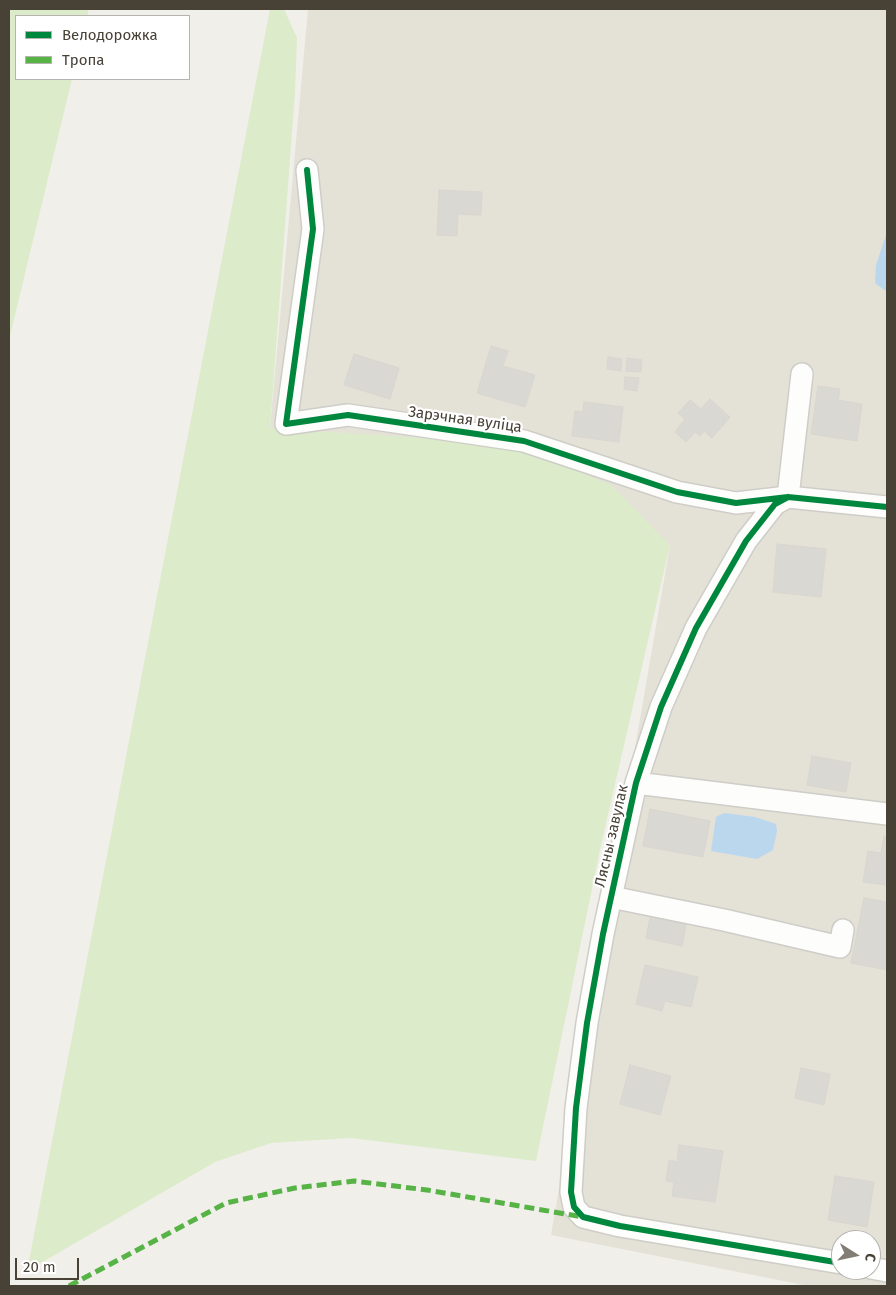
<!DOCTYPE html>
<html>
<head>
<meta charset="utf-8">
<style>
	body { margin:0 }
	#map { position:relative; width:896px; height:1295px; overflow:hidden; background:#f0efea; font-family:"Fira Sans",sans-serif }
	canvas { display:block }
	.frame { position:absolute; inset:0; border:10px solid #474136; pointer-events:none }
	.legend { position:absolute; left:15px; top:15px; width:175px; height:65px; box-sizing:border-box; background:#fff; border:1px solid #b5b3af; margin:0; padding:6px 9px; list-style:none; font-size:15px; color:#474136 }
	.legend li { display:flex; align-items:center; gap:10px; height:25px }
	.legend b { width:25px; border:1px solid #b5b3af }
	.north { position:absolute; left:831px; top:1230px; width:50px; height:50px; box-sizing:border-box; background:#fff; border:1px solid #b5b3af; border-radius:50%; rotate:100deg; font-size:14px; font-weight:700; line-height:20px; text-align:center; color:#474136 }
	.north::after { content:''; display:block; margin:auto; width:18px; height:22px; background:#827e75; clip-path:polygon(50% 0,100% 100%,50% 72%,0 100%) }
	.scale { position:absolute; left:15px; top:1258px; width:64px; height:22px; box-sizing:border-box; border:2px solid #474136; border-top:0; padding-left:6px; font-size:15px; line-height:18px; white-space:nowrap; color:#474136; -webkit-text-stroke:4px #fff; paint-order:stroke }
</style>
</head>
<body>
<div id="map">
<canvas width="896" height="1295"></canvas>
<div class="frame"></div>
<ul class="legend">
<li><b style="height:6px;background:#00873e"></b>Велодорожка</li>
<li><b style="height:6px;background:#57b346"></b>Тропа</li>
</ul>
<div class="north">С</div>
<div class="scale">20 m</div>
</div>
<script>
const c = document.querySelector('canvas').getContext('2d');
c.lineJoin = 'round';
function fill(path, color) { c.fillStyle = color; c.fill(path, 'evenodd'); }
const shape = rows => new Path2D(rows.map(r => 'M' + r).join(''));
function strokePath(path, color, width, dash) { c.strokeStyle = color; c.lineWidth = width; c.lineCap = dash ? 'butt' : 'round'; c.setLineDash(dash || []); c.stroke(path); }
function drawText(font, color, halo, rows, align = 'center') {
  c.font = font + ' "Fira Sans",sans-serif'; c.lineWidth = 4.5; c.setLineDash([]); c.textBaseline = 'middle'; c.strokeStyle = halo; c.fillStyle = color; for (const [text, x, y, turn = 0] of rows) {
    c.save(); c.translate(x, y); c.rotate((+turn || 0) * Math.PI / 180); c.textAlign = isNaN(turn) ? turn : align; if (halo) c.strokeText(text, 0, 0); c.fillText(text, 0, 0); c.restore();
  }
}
const residential = shape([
	[308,9,887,9,887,1286,809,1286,551,1235,670,545,270,428],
	[841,1240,871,1240,871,1270,841,1270]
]);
const green = shape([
	[9,9,89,9,87,16,16,16,16,79,72,79,9,340],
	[270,9,284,9,297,38,295,92,270,428,510,444,611,485,670,545,601,845,536,1161,351,1138,271,1143,215,1162,27,1271]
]);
const water = shape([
	[886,235,887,236,887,292,875,283,876,265],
	[724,813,755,817,776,824,777,831,773,850,757,859,711,851,716,817]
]);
const building = shape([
	[439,190,482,192,481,215,458,214,457,236,437,235,439,190],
	[491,346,508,351,503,366,535,375,525,407,477,393,491,346],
	[354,354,399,368,390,399,344,385,354,354],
	[608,357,622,359,621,371,607,369,608,357],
	[627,358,642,360,641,372,626,371,627,358],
	[625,377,639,378,637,391,624,389,625,377],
	[818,386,840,389,838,400,862,404,857,441,811,434,818,386],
	[710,399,730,417,712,438,704,431,700,436,695,432,686,442,675,432,685,419,678,413,690,400,701,409,710,399],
	[584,402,623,407,619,442,572,436,575,411,583,412,584,402],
	[777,544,826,549,821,597,773,592,777,544],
	[812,756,851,763,846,792,807,785,812,756],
	[650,809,710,821,703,857,643,846,650,809],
	[884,836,887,836,887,885,863,882,868,851,881,853,884,836],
	[864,898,887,902,887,970,851,963,864,898],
	[651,913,687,920,682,946,646,938,651,913],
	[645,965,698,977,691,1007,665,1001,662,1011,636,1004,645,965],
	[630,1065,671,1076,660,1115,620,1104,630,1065],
	[801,1068,830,1074,824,1105,795,1098,801,1068],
	[679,1145,723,1151,715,1202,672,1196,674,1182,666,1181,669,1160,677,1162,679,1145],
	[835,1176,874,1182,867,1227,828,1220,835,1176]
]);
const minor = shape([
	[307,170,313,229,286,424,348,415,524,441,677,492,736,503,788,497,887,507],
	[802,374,788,497,775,504,746,541,696,628,661,707,636,783,603,934,587,1023,576,1108,571,1192,574,1207,583,1217,620,1226,841,1263],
	[636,783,887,814],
	[611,897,724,920,840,947,843,930],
	[871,1268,887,1271]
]);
const quiet = shape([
	[69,1286,226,1203,295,1188,354,1181,427,1190,583,1217]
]);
const cycleway = shape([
	[307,170,313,229,286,424,348,415,524,441,677,492,736,503,788,497,887,507],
	[788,497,775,504,746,541,696,628,661,707,636,783,603,934,587,1023,576,1108,571,1192,574,1207,583,1217,620,1226,841,1263]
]);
const streetNames = [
	["Зарэчная вуліца",465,420,8],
	["Лясны завулак",612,836,-77]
];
fill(residential, '#e4e1d7');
fill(green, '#dcebca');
fill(water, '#bbd7ee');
fill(building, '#dad8d3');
strokePath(building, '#d9d6d0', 1);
strokePath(minor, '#cecdc8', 24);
strokePath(minor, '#fdfdfc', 21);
strokePath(quiet, '#57b346', 5, [10, 5]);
strokePath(cycleway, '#00873e', 6);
drawText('15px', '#474136', '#fff', streetNames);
</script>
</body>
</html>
